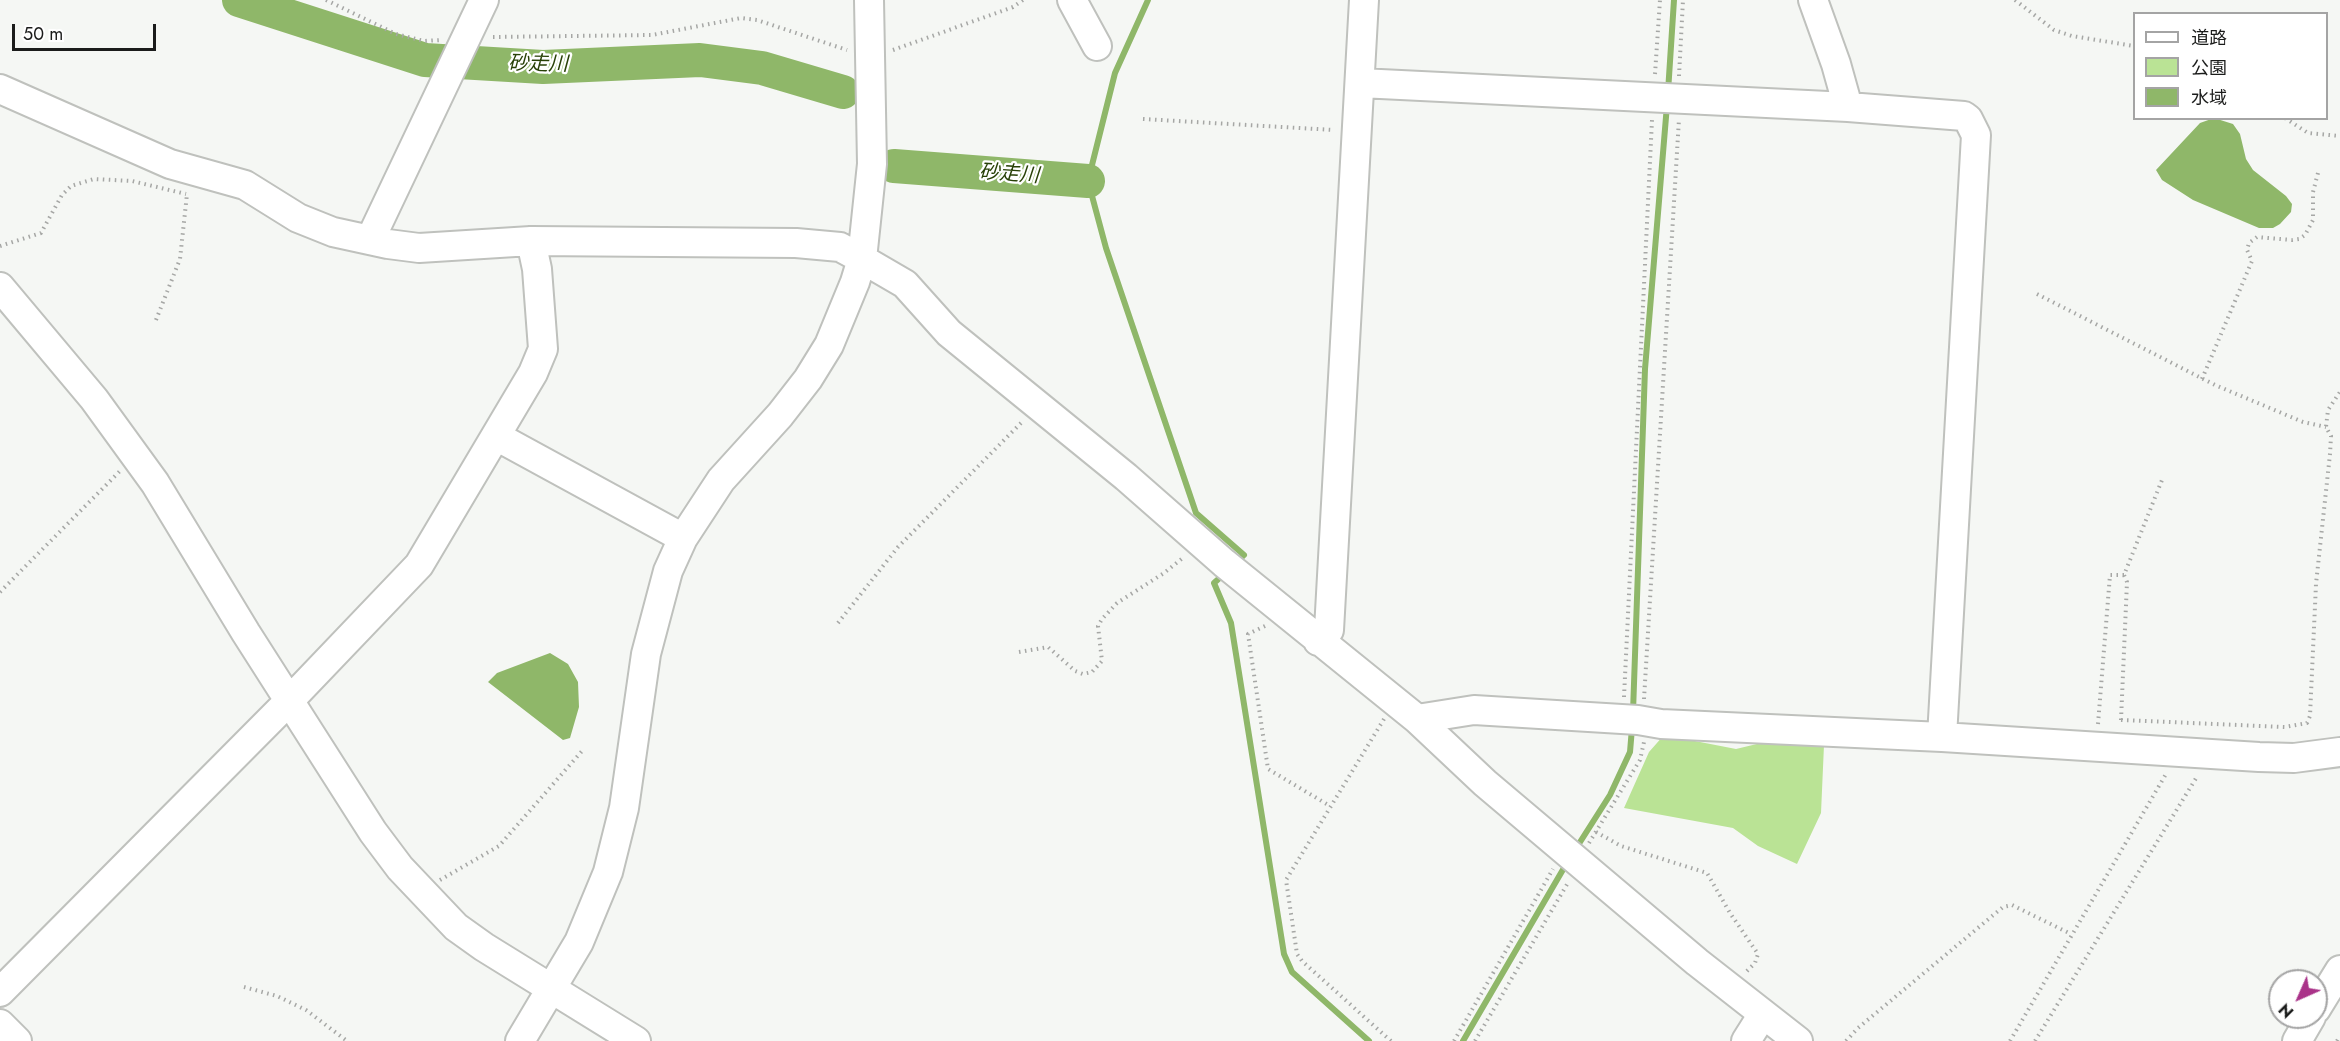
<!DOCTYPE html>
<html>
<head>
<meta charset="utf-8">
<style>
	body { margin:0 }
	#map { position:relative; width:2340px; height:1041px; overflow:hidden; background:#f5f7f4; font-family:Jost,"Noto Sans JP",sans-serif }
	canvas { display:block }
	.legend { position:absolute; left:2133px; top:12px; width:195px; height:108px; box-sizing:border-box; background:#fff; border:2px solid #a4a4a4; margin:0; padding:8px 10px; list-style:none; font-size:18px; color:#1b1c1b }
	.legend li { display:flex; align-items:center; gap:12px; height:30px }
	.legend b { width:30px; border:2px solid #a4a4a4 }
	.north { position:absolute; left:2268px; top:969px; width:60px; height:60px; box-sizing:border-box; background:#fff; border:2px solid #a4a4a4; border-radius:50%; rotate:225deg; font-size:16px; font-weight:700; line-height:24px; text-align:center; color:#1b1c1b }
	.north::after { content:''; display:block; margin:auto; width:21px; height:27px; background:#aa3389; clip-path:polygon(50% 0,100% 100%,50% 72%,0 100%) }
	.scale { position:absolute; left:12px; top:24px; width:144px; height:27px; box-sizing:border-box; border:3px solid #1b1c1b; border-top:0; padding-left:8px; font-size:18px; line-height:21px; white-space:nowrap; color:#1b1c1b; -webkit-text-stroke:4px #fff; paint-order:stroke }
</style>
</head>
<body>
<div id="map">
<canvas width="2340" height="1041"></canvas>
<ul class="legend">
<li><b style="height:8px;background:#fff"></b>道路</li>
<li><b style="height:16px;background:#bae395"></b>公園</li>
<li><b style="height:16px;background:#8fb769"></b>水域</li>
</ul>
<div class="north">N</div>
<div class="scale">50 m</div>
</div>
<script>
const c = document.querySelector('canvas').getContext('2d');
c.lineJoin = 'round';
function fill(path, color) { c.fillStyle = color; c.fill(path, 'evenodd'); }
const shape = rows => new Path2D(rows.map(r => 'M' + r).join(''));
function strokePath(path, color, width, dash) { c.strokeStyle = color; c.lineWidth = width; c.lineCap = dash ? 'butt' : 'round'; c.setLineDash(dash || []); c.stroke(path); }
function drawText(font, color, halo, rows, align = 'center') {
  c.font = font + ' Jost,"Noto Sans JP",sans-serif'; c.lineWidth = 4.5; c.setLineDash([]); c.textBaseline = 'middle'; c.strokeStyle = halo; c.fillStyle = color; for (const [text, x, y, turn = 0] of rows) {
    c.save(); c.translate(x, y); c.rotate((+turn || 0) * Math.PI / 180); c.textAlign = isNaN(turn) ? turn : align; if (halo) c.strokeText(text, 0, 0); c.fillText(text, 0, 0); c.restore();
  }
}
const green = shape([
	[1664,735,1736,749,1786,737,1824,745,1821,813,1797,864,1758,846,1733,828,1624,808,1649,752]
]);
const water = shape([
	[2214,118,2233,124,2240,134,2246,159,2253,170,2286,196,2292,204,2291,212,2280,224,2273,228,2259,228,2193,200,2162,180,2156,170,2200,123],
	[550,653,568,664,578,682,579,707,570,738,563,740,488,682,497,673]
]);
const stream = shape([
	[1148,0,1115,73,1088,181,1106,248,1196,513,1244,555,1236,563],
	[1668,92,1674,0],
	[1224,574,1214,583,1231,623,1284,954,1292,972,1369,1041],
	[1633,712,1645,369,1667,105],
	[1575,850,1610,795,1630,752,1632,728],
	[1463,1041,1568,861]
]);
const river = shape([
	[239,0,425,60,543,67,700,60,762,68,843,92],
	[894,166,1088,181]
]);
const path = shape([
	[326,0,396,34,424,41,441,40],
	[2015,0,2054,30,2072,36,2134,46],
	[493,37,652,35,741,18,757,20,847,50],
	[893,50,1013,7,1023,0],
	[1655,74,1660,0],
	[1679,76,1683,0],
	[2285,118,2308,133,2340,136],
	[1143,119,1334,130],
	[0,246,41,233,62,195,71,186,94,179,132,181,186,194],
	[2037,294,2215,385,2303,422,2326,427],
	[156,320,180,259,187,194],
	[2202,379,2252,261,2247,250,2249,243,2257,237,2292,240,2299,239,2305,235,2313,220,2313,192,2318,173],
	[0,592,120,471],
	[838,623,898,547,1022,422],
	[1265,626,1248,634,1268,769,1330,806],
	[1019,652,1048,647,1075,671,1083,674,1092,672,1102,661,1098,626,1102,619,1117,603,1164,573,1184,557],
	[1624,697,1652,120],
	[1644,699,1679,119],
	[1384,719,1286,880,1297,954,1302,961,1391,1041],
	[2121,720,2285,727,2307,723,2310,716,2316,584,2330,454,2331,436,2326,427,2328,410,2340,392],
	[2121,720,2127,582,2124,575,2162,480],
	[2098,724,2110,575,2124,575],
	[1596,832,1621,846,1707,873,1730,913,1758,954,1755,963,1745,973],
	[1589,843,1640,760,1644,742],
	[440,880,499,846,582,751],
	[244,987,277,996,306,1010,347,1041],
	[1454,1041,1553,869],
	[1475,1041,1569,881],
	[1846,1041,1858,1028,2003,907,2012,905,2071,934],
	[2010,1041,2166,774],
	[2035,1041,2198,775],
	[2337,1041,2340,1036]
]);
const minor = shape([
	[1072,0,1097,46],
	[1813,0,1836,64,1848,107],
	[1360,83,1848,107,1964,116,1968,119,1976,135,1942,737],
	[0,89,170,164,245,185,298,218,333,232,388,244,419,248,531,241,796,243,840,247,862,259,905,284,949,333,1126,477,1224,563,1417,719,1485,783,1697,962,1798,1041],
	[370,240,484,0],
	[0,287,94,399,155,483,246,633,373,832,400,868,456,927,484,947,636,1041],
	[496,436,683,538],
	[1318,641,1329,630,1364,0],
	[1417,719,1474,710,1638,720,1661,724,1942,737,2259,757,2294,758,2340,752],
	[0,992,290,700,419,565,533,373,543,349,537,269,531,241],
	[2316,1009,2340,970],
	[0,1024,17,1041],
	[520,1041,579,942,608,872,624,808,646,654,668,571,683,538,721,480,780,415,808,379,829,345,855,282,862,259,872,164,869,0],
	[1746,1041,1763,1014],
	[2297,1041,2311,1017]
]);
const waterNames = [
	["砂走川",538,65,1],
	["砂走川",1009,175,4]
];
fill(green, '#bae395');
fill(water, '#8fb769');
strokePath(stream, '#8fb769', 6);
strokePath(river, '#8fb769', 34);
strokePath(minor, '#bfc1bd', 32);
strokePath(path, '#a6a7a5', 4, [1.5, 4.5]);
strokePath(minor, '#fff', 28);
drawText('italic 20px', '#284107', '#fff', waterNames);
</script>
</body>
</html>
